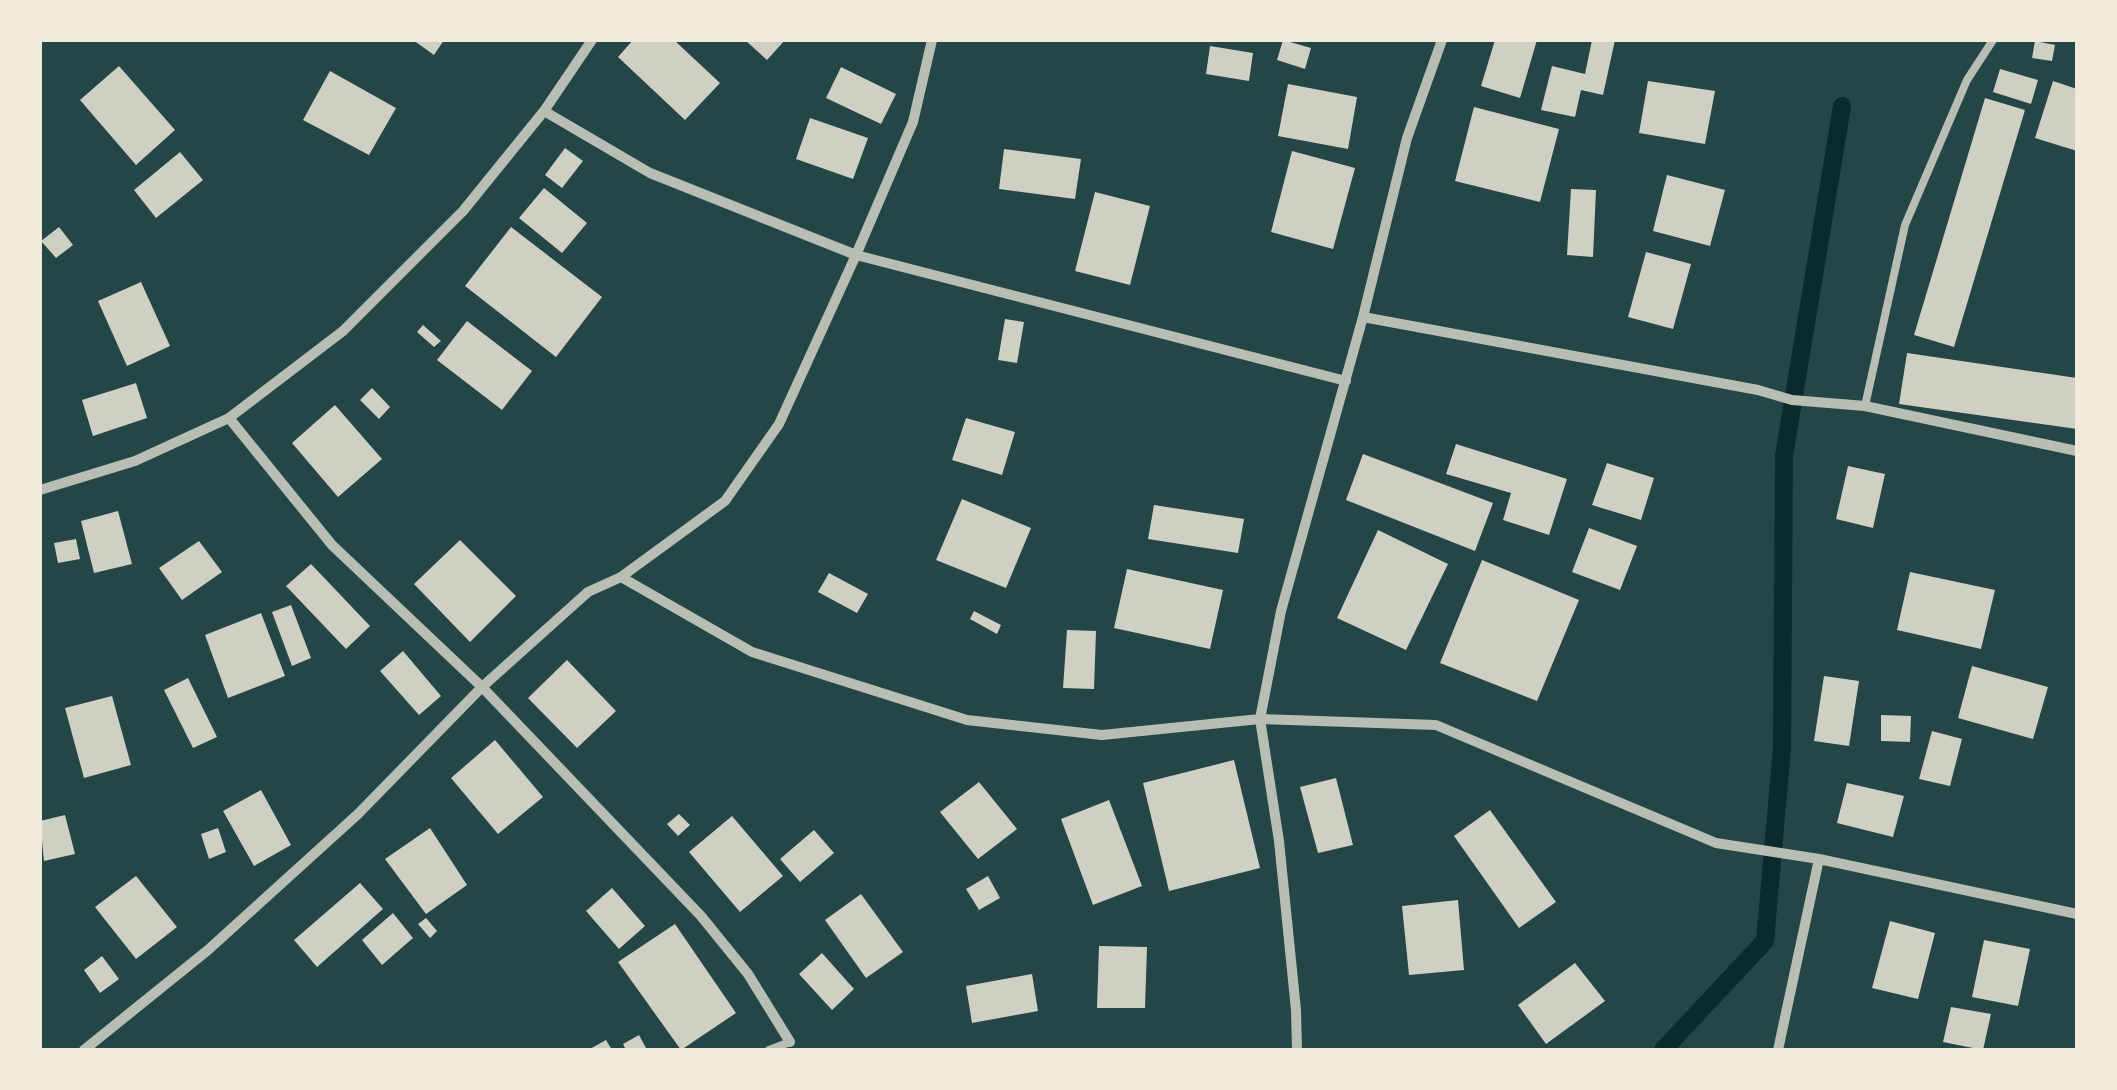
<!DOCTYPE html>
<html>
<head>
<meta charset="utf-8">
<style>
	body { margin:0 }
	#map { position:relative; width:2117px; height:1090px; overflow:hidden; background:#0f3d3e; font-family:Mulish,sans-serif }
	canvas { display:block }
	.frame { position:absolute; inset:0; border:42px solid #f1e9da; pointer-events:none }
</style>
</head>
<body>
<div id="map">
<canvas width="2117" height="1090"></canvas>
<div class="frame"></div>
</div>
<script>
const c = document.querySelector('canvas').getContext('2d');
c.lineJoin = 'round';
function fill(path, color) { c.fillStyle = color; c.fill(path, 'evenodd'); }
const shape = rows => new Path2D(rows.map(r => 'M' + r).join(''));
function strokePath(path, color, width, dash) { c.strokeStyle = color; c.lineWidth = width; c.lineCap = dash ? 'butt' : 'round'; c.setLineDash(dash || []); c.stroke(path); }
const green = shape([
	[40,40,2077,40,2077,1050,40,1050]
]);
const stream = shape([
	[1663,1050,1765,941,1782,748,1784,456,1842,106]
]);
const building = shape([
	[413,40,444,40,434,55],
	[633,40,674,40,720,83,685,120,618,57],
	[745,40,785,40,767,60],
	[1283,40,1311,48,1305,69,1277,60],
	[1495,40,1537,40,1520,98,1481,86],
	[1592,40,1615,40,1603,95,1581,90,1575,117,1541,110,1552,66,1585,74],
	[2035,41,2055,45,2052,61,2032,58],
	[1210,46,1253,53,1249,81,1206,74],
	[119,66,175,130,136,165,80,100],
	[841,67,896,94,881,124,826,98],
	[2000,69,2038,80,2031,104,1993,92],
	[330,71,396,108,369,155,303,120],
	[1648,81,1715,91,1705,144,1639,133],
	[2053,81,2077,89,2077,151,2035,138],
	[1288,84,1357,97,1348,149,1278,136],
	[1985,98,2025,110,1954,347,1914,335],
	[1474,107,1559,129,1540,202,1455,181],
	[810,118,868,138,853,179,796,159],
	[565,148,583,161,562,188,545,175],
	[1004,149,1081,159,1075,199,999,189],
	[1292,151,1355,168,1333,249,1271,232],
	[180,152,203,180,156,218,134,190],
	[1667,175,1725,190,1710,246,1653,231],
	[544,188,587,223,562,253,519,218],
	[1571,189,1596,190,1593,257,1567,255],
	[1095,192,1150,206,1130,285,1075,271],
	[59,227,73,245,56,258,41,241],
	[511,227,602,297,556,357,465,286],
	[1646,252,1691,264,1673,329,1628,317],
	[141,282,170,346,127,366,98,301],
	[1005,319,1024,322,1017,363,998,360],
	[467,321,532,371,502,410,437,360],
	[423,325,441,341,434,347,417,332],
	[1907,353,2077,378,2077,429,1899,404],
	[136,383,147,418,93,436,82,400],
	[372,388,390,407,379,419,360,400],
	[335,405,382,459,338,497,292,443],
	[966,418,1015,432,1002,475,952,460],
	[1456,444,1567,479,1549,535,1503,520,1511,493,1446,474],
	[1363,454,1493,503,1475,551,1346,500],
	[1607,463,1654,478,1641,520,1592,505],
	[1848,466,1885,474,1873,528,1836,519],
	[962,499,1031,528,1006,588,936,560],
	[1154,505,1244,519,1238,553,1148,539],
	[118,511,132,564,94,573,81,521],
	[1589,528,1637,546,1620,590,1572,572],
	[1378,530,1448,564,1406,650,1337,618],
	[76,539,80,559,58,563,54,543],
	[460,540,516,596,470,642,414,584],
	[199,541,222,572,182,600,159,568],
	[1482,560,1579,600,1537,701,1440,663],
	[311,564,370,626,346,649,286,586],
	[1127,569,1223,590,1210,649,1114,628],
	[1910,572,1995,590,1981,649,1897,630],
	[829,573,868,594,857,613,818,592],
	[291,605,311,658,292,666,272,612],
	[974,611,1001,625,997,634,970,619],
	[261,613,285,676,228,698,205,635],
	[1067,630,1096,631,1094,689,1063,688],
	[403,651,441,696,419,715,380,671],
	[567,660,616,711,577,748,528,698],
	[1972,666,2048,687,2033,739,1958,718],
	[1824,676,1859,681,1849,746,1814,741],
	[188,678,217,737,193,748,164,690],
	[112,696,131,765,84,778,65,708],
	[1881,715,1911,716,1910,742,1881,741],
	[1932,731,1962,739,1950,786,1919,779],
	[495,740,543,797,498,834,451,778],
	[1234,760,1260,868,1169,891,1143,783],
	[1336,778,1353,845,1318,853,1300,787],
	[979,782,1017,829,978,859,940,812],
	[1847,783,1904,796,1893,837,1837,823],
	[261,790,291,845,254,866,223,811],
	[1109,800,1142,886,1093,905,1061,819],
	[1490,810,1556,902,1519,928,1454,836],
	[679,814,690,825,678,836,667,824],
	[65,815,75,854,44,861,40,821],
	[732,816,783,876,740,912,689,852],
	[218,828,226,852,209,859,201,834],
	[430,828,467,885,426,914,385,859],
	[814,830,834,853,800,882,780,859],
	[136,876,177,927,136,959,95,907],
	[988,876,1000,898,979,910,966,889],
	[360,883,383,909,317,967,294,940],
	[612,888,645,926,619,949,586,911],
	[861,894,903,952,866,978,825,920],
	[1458,900,1464,970,1409,975,1402,906],
	[393,913,413,938,382,965,362,940],
	[426,918,437,931,430,938,418,924],
	[1890,921,1935,933,1918,999,1872,988],
	[675,924,736,1013,681,1050,618,962],
	[1984,940,2030,949,2018,1006,1972,997],
	[1099,946,1147,947,1145,1008,1097,1008],
	[822,953,854,989,832,1010,799,974],
	[102,956,119,979,100,993,84,970],
	[1575,963,1605,1001,1546,1044,1518,1005],
	[1032,974,1038,1011,972,1023,966,986],
	[1951,1007,1991,1014,1983,1050,1943,1042],
	[639,1035,647,1050,626,1050,623,1044],
	[606,1040,612,1050,588,1050]
]);
const service = shape([
	[1865,406,1905,225,1967,80,1993,40],
	[769,1050,790,1042]
]);
const minor = shape([
	[544,111,650,173,856,255,1346,381],
	[1363,317,1758,390,1792,400,1865,406,2077,451],
	[229,418,332,545,482,687,701,916,748,974,790,1042],
	[40,490,135,461,229,418,343,331,463,211,544,111,592,40],
	[621,577,752,652,967,720,1102,735,1260,719,1436,725,1716,843,1819,859,2077,914],
	[84,1050,208,950,358,814,482,687,588,592,621,577,725,501,779,424,856,255,913,122,932,40],
	[1297,1050,1296,1010,1279,841,1260,719,1281,611,1363,317,1407,138,1442,40],
	[1778,1050,1819,859]
]);
fill(green, '#244646');
strokePath(stream, '#0a2a2b', 18);
fill(building, '#cfcfc3');
strokePath(service, '#b8beb3', 8);
strokePath(minor, '#b8beb3', 10);
</script>
</body>
</html>
